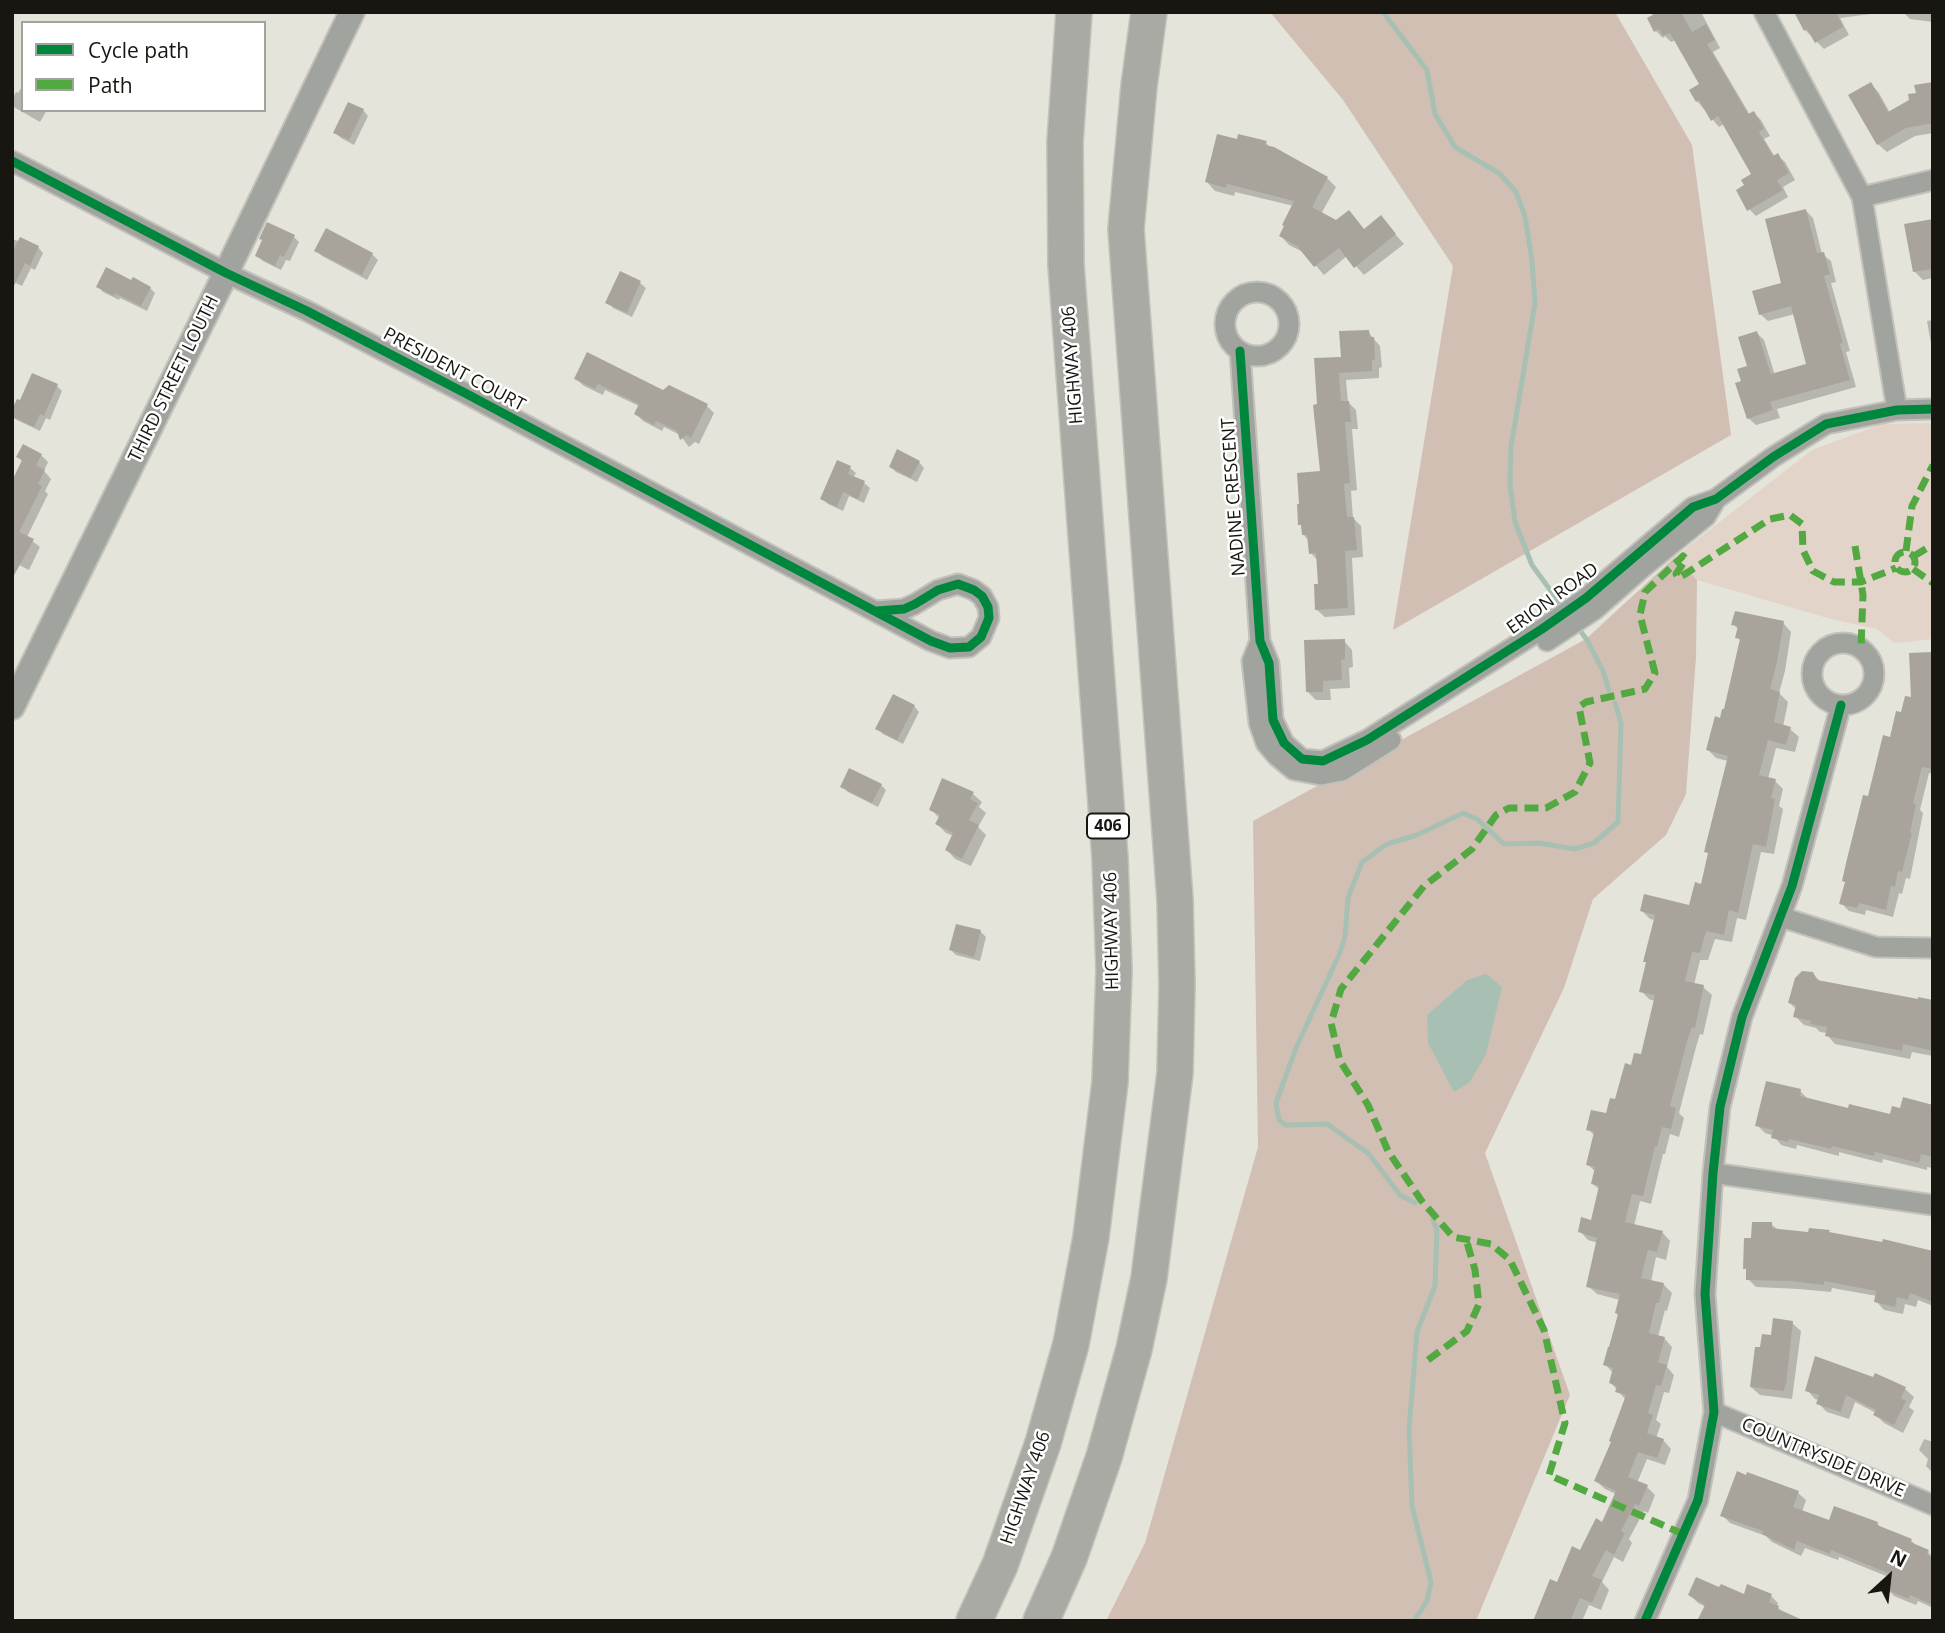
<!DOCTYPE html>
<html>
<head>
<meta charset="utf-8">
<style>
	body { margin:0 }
	#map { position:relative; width:1945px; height:1633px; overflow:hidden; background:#e4e4da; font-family:"Open Sans",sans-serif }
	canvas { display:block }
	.frame { position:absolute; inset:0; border:14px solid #171610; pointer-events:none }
	.legend { position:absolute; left:21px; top:21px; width:245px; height:91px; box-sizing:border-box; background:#fff; border:2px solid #a2a29f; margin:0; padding:9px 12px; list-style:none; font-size:21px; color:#171610 }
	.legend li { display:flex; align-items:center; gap:14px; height:35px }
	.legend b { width:35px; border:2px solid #a2a29f }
	.north { position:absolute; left:1854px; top:1542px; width:70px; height:70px; -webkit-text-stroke:5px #fff; paint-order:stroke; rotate:27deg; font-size:19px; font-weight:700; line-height:28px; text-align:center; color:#171610 }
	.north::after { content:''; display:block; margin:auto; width:24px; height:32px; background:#171610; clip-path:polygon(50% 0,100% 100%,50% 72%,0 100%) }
</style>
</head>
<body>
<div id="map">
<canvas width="1945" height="1633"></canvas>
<div class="frame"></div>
<ul class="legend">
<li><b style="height:9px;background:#00873e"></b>Cycle path</li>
<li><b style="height:9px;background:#52a942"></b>Path</li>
</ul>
<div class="north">N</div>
</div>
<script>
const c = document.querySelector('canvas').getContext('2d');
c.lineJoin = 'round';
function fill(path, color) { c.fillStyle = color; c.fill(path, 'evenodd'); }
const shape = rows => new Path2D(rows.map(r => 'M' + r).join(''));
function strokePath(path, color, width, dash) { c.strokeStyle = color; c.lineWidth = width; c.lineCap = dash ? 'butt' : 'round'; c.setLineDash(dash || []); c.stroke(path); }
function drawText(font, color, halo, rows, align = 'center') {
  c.font = font + ' "Open Sans",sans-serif'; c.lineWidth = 5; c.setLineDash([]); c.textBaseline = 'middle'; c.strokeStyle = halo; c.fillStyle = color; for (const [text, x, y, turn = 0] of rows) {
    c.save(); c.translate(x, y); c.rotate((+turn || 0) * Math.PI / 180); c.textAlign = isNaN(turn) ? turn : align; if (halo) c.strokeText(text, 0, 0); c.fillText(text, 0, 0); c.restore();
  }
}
const green = shape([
	[1933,423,1933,639,1894,643,1877,629,1831,619,1697,580,1675,557,1812,450,1882,424]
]);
const forest = shape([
	[1270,12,1615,12,1692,145,1731,435,1393,630,1453,266,1343,100],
	[1675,557,1697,580,1696,657,1686,794,1666,835,1593,899,1564,988,1485,1153,1570,1395,1476,1621,1106,1621,1145,1543,1258,1147,1253,821,1586,639]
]);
const water = shape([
	[1486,974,1502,987,1486,1054,1470,1082,1454,1092,1428,1043,1427,1015,1467,980]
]);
const shadow = shape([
	[1652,12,1701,12,1720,48,1713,52,1750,115,1754,113,1761,120,1770,136,1764,139,1775,157,1778,156,1785,162,1795,180,1783,187,1788,197,1756,216,1749,209,1747,186,1754,175,1724,124,1719,127,1697,101,1701,85,1676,40,1671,42,1665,36,1663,38,1656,31],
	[1796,12,1886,12,1840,18,1849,35,1824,49,1805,30],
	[1903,12,1933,12,1933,22,1910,19],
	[1871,84,1879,93,1890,113,1933,84,1933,133,1915,136,1887,152,1878,144],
	[23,85,23,110,47,110,40,122,12,106,12,99,16,92,18,93],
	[363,110,368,116,354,145,341,138,336,133],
	[1238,141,1266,143,1272,149,1327,178,1336,187,1321,214,1336,222,1365,231,1381,218,1404,244,1364,275,1347,256,1324,275,1305,253,1289,245,1281,236,1294,206,1235,192,1234,196,1215,191,1207,182],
	[1805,210,1813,218,1822,254,1831,261,1836,282,1831,283,1850,351,1846,352,1856,387,1777,409,1780,418,1756,425,1748,418,1743,383,1750,367,1757,333,1764,340,1775,375,1808,365,1795,314,1768,321,1760,314,1783,284],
	[1933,220,1933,278,1923,280,1914,271],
	[294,237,299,242,290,261,286,260,281,270,263,261,257,256],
	[12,239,38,247,43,253,35,270,31,268,22,286,12,281],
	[317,251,372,254,378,260,367,280,322,256],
	[621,274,640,283,646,288,632,317,613,308,608,302],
	[132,282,150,288,155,293,147,311,120,298,119,300,103,292,98,286],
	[1933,320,1933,355,1927,321],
	[1368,332,1380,346,1382,367,1379,368,1379,378,1346,380,1348,402,1356,410,1358,429,1352,429,1357,490,1351,491,1353,518,1361,526,1363,557,1352,558,1355,615,1325,617,1317,610,1320,585,1318,561,1311,553,1309,541,1303,534,1303,527,1300,524,1321,473,1319,406,1343,358],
	[576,379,663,392,707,406,714,413,699,444,695,442,689,447,680,435,664,427,662,431,643,421,636,414,639,406,605,390,603,395,584,386],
	[57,386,62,391,50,420,46,418,40,431,17,420,12,416],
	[41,455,48,462,44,471,51,479,45,491,48,494,27,537,40,547,29,570,13,562,23,462,18,457],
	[919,462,924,468,917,482,896,472,891,467],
	[850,468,856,473,853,478,864,483,870,488,864,503,849,496,843,511,828,504,822,499],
	[1783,623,1791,632,1785,671,1779,693,1788,702,1783,727,1790,729,1799,737,1795,752,1776,748,1768,779,1775,781,1783,789,1779,806,1783,809,1774,854,1761,852,1746,920,1737,918,1732,942,1715,939,1708,960,1700,960,1694,985,1703,987,1712,995,1703,1035,1700,1034,1696,1047,1679,1113,1684,1118,1679,1137,1670,1134,1665,1154,1663,1154,1651,1204,1640,1201,1634,1226,1662,1232,1670,1241,1666,1260,1656,1257,1651,1282,1663,1284,1672,1293,1667,1311,1665,1310,1658,1337,1664,1338,1672,1347,1667,1367,1674,1375,1669,1393,1664,1392,1656,1420,1661,1424,1656,1438,1663,1440,1671,1449,1665,1465,1647,1459,1637,1483,1647,1487,1655,1495,1648,1513,1644,1511,1629,1539,1632,1543,1623,1562,1614,1557,1602,1582,1609,1590,1601,1610,1589,1605,1582,1621,1535,1621,1580,1552,1603,1524,1618,1495,1605,1489,1596,1481,1613,1442,1626,1400,1611,1383,1613,1373,1605,1364,1619,1316,1616,1313,1620,1300,1597,1294,1588,1286,1598,1243,1588,1240,1580,1231,1592,1222,1600,1190,1593,1184,1596,1172,1588,1165,1595,1136,1588,1129,1607,1115,1617,1101,1632,1067,1642,1057,1655,1001,1649,999,1641,991,1655,920,1650,919,1642,911,1690,907,1702,886,1710,855,1706,851,1728,761,1716,758,1708,750,1725,711,1742,642,1737,637,1739,630,1733,624],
	[1344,641,1352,650,1353,667,1349,668,1350,688,1330,689,1331,700,1316,700,1307,691],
	[1933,654,1933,774,1929,773,1920,810,1923,813,1910,879,1906,878,1902,894,1899,893,1893,917,1866,910,1865,915,1849,911,1841,903,1869,798,1902,714,1913,699],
	[914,706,919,712,903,744,883,734,877,728],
	[943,781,973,794,982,802,979,807,986,813,978,827,986,835,971,866,955,859,947,850,954,836,946,833,937,824,940,819,931,809],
	[881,785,886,790,878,807,848,792,842,786],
	[957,926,981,932,986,937,980,961,956,955,951,950],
	[1813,974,1821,982,1933,1002,1933,1056,1912,1052,1910,1059,1835,1044,1827,1035,1827,1033,1820,1032,1816,1028,1804,1025,1795,1016,1797,1010,1790,1003],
	[1800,1091,1808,1099,1850,1110,1891,1116,1933,1112,1933,1168,1927,1167,1927,1170,1883,1159,1882,1163,1839,1152,1839,1156,1797,1145,1796,1149,1781,1145,1774,1136,1765,1133,1757,1125],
	[1771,1224,1778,1230,1930,1252,1931,1250,1933,1251,1933,1306,1918,1300,1916,1307,1905,1304,1903,1314,1884,1310,1876,1301,1877,1296,1832,1288,1831,1292,1799,1289,1756,1287,1748,1279,1753,1240],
	[1792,1323,1801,1331,1792,1399,1760,1395,1751,1387,1761,1349],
	[1905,1389,1914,1397,1909,1407,1914,1411,1903,1433,1884,1423,1876,1415,1876,1413,1855,1402,1849,1419,1827,1412,1818,1403,1819,1400,1815,1399,1807,1390],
	[1924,1439,1933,1442,1933,1473,1926,1466,1928,1459,1919,1450],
	[1798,1493,1806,1500,1802,1512,1830,1522,1877,1523,1882,1529,1911,1540,1918,1548,1928,1552,1933,1557,1933,1608,1918,1601,1916,1605,1894,1596,1886,1588,1891,1578,1839,1557,1838,1560,1805,1548,1801,1556,1772,1542,1766,1536,1730,1523,1722,1515],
	[1690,1595,1771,1596,1778,1603,1777,1607,1784,1613,1706,1607,1698,1603]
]);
const stream = shape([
	[1383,12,1427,70,1435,114,1455,147,1500,174,1516,192,1525,216,1532,261,1535,303,1511,447,1510,484,1515,522,1532,565,1564,609],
	[1576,625,1587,640,1603,671,1609,690],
	[1415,1203,1400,1195,1368,1153,1327,1124,1286,1125,1279,1120,1276,1103,1296,1048,1339,955,1345,937,1348,898,1362,862,1387,844,1417,835,1463,813,1477,819,1504,844,1539,843,1575,849,1594,843,1618,822,1621,723,1615,703],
	[1414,1621,1427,1601,1431,1582,1412,1506,1409,1429,1417,1332,1435,1286,1437,1230,1433,1220]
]);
const building = shape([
	[1658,12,1681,12,1692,32,1706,24,1715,40,1707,44,1748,114,1754,111,1764,129,1759,132,1773,156,1778,153,1789,173,1777,180,1783,190,1747,211,1736,190,1744,185,1741,180,1751,174,1718,116,1711,121,1699,100,1696,102,1689,90,1699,84,1670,33,1663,36,1659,29,1654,32,1647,18],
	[1794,12,1836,12,1843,27,1815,43,1807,29,1804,31],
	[1871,82,1888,112,1909,100,1908,94,1916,93,1914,85,1933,82,1933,123,1906,128,1877,145,1848,95],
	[348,102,364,109,349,140,333,133],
	[1217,134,1237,139,1238,134,1267,141,1265,145,1274,147,1328,177,1312,207,1336,220,1349,210,1364,229,1381,215,1396,234,1354,268,1339,248,1314,267,1297,246,1279,236,1284,226,1282,225,1294,201,1227,184,1226,188,1205,182],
	[1806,209,1817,253,1824,252,1830,274,1824,276,1843,343,1840,344,1850,380,1770,402,1773,410,1747,419,1735,383,1741,381,1737,369,1747,366,1738,337,1757,331,1771,374,1806,364,1791,306,1759,315,1752,291,1781,283,1765,219],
	[1933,219,1933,269,1913,272,1904,224],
	[267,222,295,235,284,257,280,255,275,266,255,256,262,240,259,239],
	[326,228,373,253,362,275,314,251],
	[20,237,39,246,30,266,25,263,12,290,12,253],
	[106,267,131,280,133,277,151,287,141,306,115,293,114,296,96,287],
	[620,271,641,281,627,313,605,303],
	[1369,330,1370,337,1374,337,1375,360,1372,360,1372,371,1339,373,1341,401,1349,401,1351,422,1345,422,1350,483,1344,484,1347,517,1354,517,1357,550,1345,551,1348,608,1315,610,1314,584,1318,584,1316,553,1309,554,1307,535,1302,535,1301,525,1298,525,1297,504,1299,504,1297,473,1320,471,1313,405,1317,404,1314,358,1341,357,1339,331],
	[587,352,663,390,669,385,708,404,691,438,687,435,680,440,677,431,656,421,654,425,634,414,639,404,598,384,595,389,574,379],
	[32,373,58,384,44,416,40,414,34,427,12,417,12,409,17,399,20,400],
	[23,444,42,454,36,465,45,470,38,484,42,486,19,532,34,539,12,579,12,481,22,460,16,457],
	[897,449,920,461,911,478,889,467],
	[837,460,851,466,848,474,865,481,858,499,843,492,837,507,820,499],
	[1735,611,1784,621,1777,662,1770,689,1780,692,1774,722,1791,727,1786,745,1768,740,1759,775,1776,779,1771,798,1775,799,1766,847,1753,844,1738,913,1729,910,1724,935,1706,931,1700,953,1692,952,1685,981,1704,985,1695,1028,1692,1027,1688,1038,1670,1106,1676,1108,1671,1129,1662,1127,1657,1147,1655,1146,1643,1196,1632,1194,1625,1222,1663,1231,1657,1252,1648,1250,1641,1278,1664,1283,1659,1303,1656,1303,1649,1333,1665,1337,1658,1362,1667,1365,1661,1386,1656,1385,1648,1413,1653,1415,1647,1433,1664,1439,1657,1458,1638,1452,1628,1477,1648,1485,1639,1506,1635,1504,1621,1531,1625,1533,1614,1555,1606,1550,1592,1576,1602,1580,1592,1603,1580,1598,1570,1621,1533,1621,1550,1579,1557,1582,1572,1546,1580,1550,1596,1518,1602,1522,1616,1491,1594,1481,1611,1442,1609,1441,1626,1395,1615,1392,1617,1386,1609,1383,1613,1368,1603,1365,1608,1347,1609,1347,1618,1314,1615,1313,1620,1294,1586,1287,1597,1238,1578,1232,1581,1217,1591,1220,1599,1186,1591,1184,1595,1167,1586,1165,1594,1132,1586,1130,1591,1110,1606,1113,1610,1098,1615,1099,1625,1063,1631,1065,1634,1053,1641,1054,1655,995,1639,992,1646,962,1643,962,1655,915,1640,911,1644,894,1689,905,1695,882,1701,884,1708,853,1704,852,1728,756,1706,750,1715,716,1720,718,1722,709,1724,709,1740,639,1735,638,1738,626,1731,625],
	[1345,639,1345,659,1341,660,1342,680,1323,681,1323,692,1306,692,1304,640],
	[1933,652,1933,769,1922,767,1913,803,1916,804,1910,833,1912,833,1902,872,1898,871,1895,887,1891,886,1886,910,1859,903,1857,908,1839,904,1845,882,1842,881,1847,859,1863,795,1868,796,1883,735,1890,737,1896,711,1901,712,1905,696,1911,697,1909,653],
	[893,694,915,705,897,740,875,729],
	[849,768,882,784,872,803,840,787],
	[942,778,974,792,970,799,978,803,969,820,979,825,962,859,945,850,953,833,935,824,940,815,929,810],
	[956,924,981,930,974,957,949,950],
	[1802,971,1813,972,1817,980,1918,999,1918,997,1933,1000,1933,1051,1903,1044,1902,1051,1825,1036,1827,1027,1810,1024,1811,1021,1793,1017,1796,1005,1788,1003,1795,978],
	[1766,1081,1801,1089,1800,1096,1848,1108,1849,1104,1890,1114,1892,1106,1900,1108,1903,1097,1933,1105,1933,1157,1921,1154,1919,1163,1875,1152,1874,1156,1832,1146,1831,1149,1789,1139,1788,1142,1771,1138,1773,1130,1755,1126],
	[1752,1222,1772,1222,1772,1228,1779,1229,1808,1232,1809,1228,1830,1230,1829,1232,1882,1242,1883,1239,1933,1251,1933,1302,1910,1293,1908,1300,1897,1297,1895,1307,1874,1302,1876,1291,1824,1281,1824,1285,1790,1281,1746,1280,1746,1269,1743,1269,1744,1238,1751,1238],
	[1773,1318,1793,1321,1786,1385,1785,1385,1784,1391,1750,1387,1755,1347,1760,1347,1762,1334,1771,1335],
	[1815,1356,1873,1377,1875,1373,1906,1387,1901,1398,1906,1401,1894,1425,1873,1415,1876,1410,1846,1395,1841,1412,1816,1404,1819,1395,1805,1391],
	[1737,1471,1746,1475,1747,1472,1799,1491,1793,1507,1829,1520,1834,1506,1878,1522,1877,1525,1912,1539,1910,1542,1929,1550,1927,1555,1933,1558,1933,1605,1910,1595,1909,1599,1884,1589,1890,1574,1831,1550,1830,1554,1797,1541,1794,1550,1762,1534,1763,1531,1720,1516],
	[1696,1577,1719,1587,1721,1584,1744,1594,1747,1584,1772,1594,1769,1602,1779,1606,1778,1609,1805,1621,1697,1621,1705,1605,1688,1595]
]);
const minor = shape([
	[1764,12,1862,197,1897,410],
	[12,161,226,273,307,311,465,393,931,641,950,648,969,647,981,637,989,618,988,607,982,596,974,590,958,584,938,590,915,604,904,609,877,611],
	[1862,197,1933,180],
	'1225 324a32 32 0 1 1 64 0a32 32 0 1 1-64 0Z',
	[1240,351,1260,641,1269,663,1273,720,1284,743,1302,759,1323,761,1367,740,1542,629,1586,598,1693,507,1716,499,1773,457,1826,424,1897,410,1933,409],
	[1260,641,1252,661,1259,723,1266,743,1277,756,1294,770,1321,775,1342,771,1391,740],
	[1547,641,1594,610,1643,567,1706,516,1716,499],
	'1812 674a31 31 0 1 1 62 0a31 31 0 1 1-62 0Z',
	[1781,917,1876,947,1933,948],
	[1713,1173,1933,1205],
	[1714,1412,1933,1505],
	[1645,1621,1698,1500,1714,1412,1705,1294,1713,1173,1720,1107,1742,1017,1792,886,1841,705]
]);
const tertiary = shape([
	[12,707,226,273,352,12]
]);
const motorway = shape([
	[974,1621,1000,1565,1043,1443,1071,1344,1091,1237,1110,1082,1114,971,1110,858,1066,265,1065,142,1074,12],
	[1041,1621,1069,1558,1104,1457,1134,1349,1149,1278,1175,1073,1177,985,1175,900,1126,229,1139,86,1149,12]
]);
const quiet = shape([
	[1855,546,1863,595,1861,648],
	[1906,551,1912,506,1933,465],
	'1895 562a10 10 0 1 1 20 0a10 10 0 1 1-20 0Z',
	[1914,556,1932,545],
	[1913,569,1933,583],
	[1428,1360,1467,1331,1479,1304,1475,1270,1466,1239],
	[1683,1534,1549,1475,1565,1423,1544,1330,1510,1260,1491,1244,1453,1237,1421,1200,1388,1151,1368,1105,1340,1061,1331,1023,1341,989,1424,886,1472,849,1496,815,1509,808,1546,808,1575,792,1590,763,1579,707,1586,702,1645,689,1655,673,1640,615,1645,592,1683,556,1686,559,1676,574,1679,578,1770,519,1790,515,1802,524,1803,550,1813,571,1834,582,1861,582,1896,568]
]);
const cycleway = shape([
	[12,161,226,273,307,311,465,393,931,641,950,648,969,647,981,637,989,618,988,607,982,596,974,590,958,584,938,590,915,604,904,609,877,611],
	[1240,351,1260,641,1269,663,1273,720,1284,743,1302,759,1323,761,1367,740,1542,629,1586,598,1693,507,1716,499,1773,457,1826,424,1897,410,1933,409],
	[1645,1621,1698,1500,1714,1412,1705,1294,1713,1173,1720,1107,1742,1017,1792,886,1841,705]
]);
const shields = [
	[1108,826,42]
];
const shieldNames = [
	["406",1108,826]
];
const streetNames = [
	["HIGHWAY 406",1073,365,-94],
	["PRESIDENT COURT",454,370,28],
	["THIRD STREET LOUTH",174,379,-64],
	["NADINE CRESCENT",1234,497,-94],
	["ERION ROAD",1553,599,-36],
	["HIGHWAY 406",1112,931,-91],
	["COUNTRYSIDE DRIVE",1823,1458,23],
	["HIGHWAY 406",1026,1488,-71]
];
fill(green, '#e3d4c9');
fill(forest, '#d2bfb3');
fill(water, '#a7c0b3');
fill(shadow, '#0003');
strokePath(stream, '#a7c0b3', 5);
fill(building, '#a8a49b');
strokePath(minor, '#c2c2bb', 23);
strokePath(tertiary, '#c2c2bb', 28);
strokePath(motorway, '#c2c2bb', 38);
strokePath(minor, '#a1a39e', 19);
strokePath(tertiary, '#a1a39e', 24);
strokePath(motorway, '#a8aaa3', 35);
strokePath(quiet, '#52a942', 7, [14, 7]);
strokePath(cycleway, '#00873e', 9);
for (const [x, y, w] of shields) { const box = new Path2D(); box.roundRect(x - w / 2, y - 12.5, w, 25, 5); c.fillStyle = '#fff'; c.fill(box); strokePath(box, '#171610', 2); }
drawText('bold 16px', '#171610', null, shieldNames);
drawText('18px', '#171610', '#fff', streetNames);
</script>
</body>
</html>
